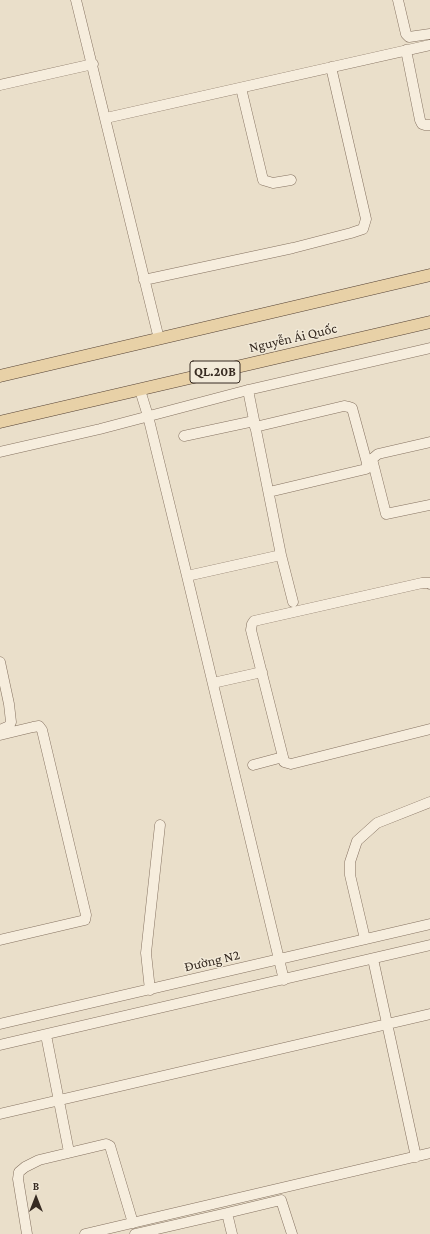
<!DOCTYPE html>
<html>
<head>
<meta charset="utf-8">
<style>
	body { margin:0 }
	#map { position:relative; width:430px; height:1234px; overflow:hidden; background:#eadfca; font-family:"Crimson Pro",serif }
	canvas { display:block }
	.north { position:absolute; left:16px; top:1178px; width:40px; height:40px; -webkit-text-stroke:3px #f2ead9; paint-order:stroke; rotate:0deg; font-size:11px; font-weight:700; line-height:16px; text-align:center; color:#372b22 }
	.north::after { content:''; display:block; margin:auto; width:14px; height:18px; background:#372b22; clip-path:polygon(50% 0,100% 100%,50% 72%,0 100%) }
</style>
</head>
<body>
<div id="map">
<canvas width="430" height="1234"></canvas>
<div class="north">B</div>
</div>
<script>
const c = document.querySelector('canvas').getContext('2d');
c.lineJoin = 'round';
const shape = rows => new Path2D(rows.map(r => 'M' + r).join(''));
function strokePath(path, color, width, dash) { c.strokeStyle = color; c.lineWidth = width; c.lineCap = dash ? 'butt' : 'round'; c.setLineDash(dash || []); c.stroke(path); }
function drawText(font, color, halo, rows, align = 'center') {
  c.font = font + ' "Crimson Pro",serif'; c.lineWidth = 3; c.setLineDash([]); c.textBaseline = 'middle'; c.strokeStyle = halo; c.fillStyle = color; for (const [text, x, y, turn = 0] of rows) {
    c.save(); c.translate(x, y); c.rotate((+turn || 0) * Math.PI / 180); c.textAlign = isNaN(turn) ? turn : align; if (halo) c.strokeText(text, 0, 0); c.fillText(text, 0, 0); c.restore();
  }
}
const minor = shape([
	[76,0,159,339],
	[398,0,406,34,409,37,430,34],
	[406,50,420,120,422,124,425,125,430,125],
	[0,85,93,64],
	[241,88,263,180,273,183,291,180],
	[106,118,430,45],
	[144,280,293,248,351,233,363,229,366,219,331,67],
	[140,390,148,416,187,576,284,980],
	[248,390,281,555,293,602],
	[255,427,344,406,349,407,352,408,367,463,366,469,269,492],
	[184,436,254,421],
	[430,442,378,454,372,459,386,514,430,505],
	[0,452,100,429,248,390,430,348],
	[187,576,281,555],
	[0,662,9,704,11,722,9,726,0,730],
	[213,683,262,672],
	[0,735,33,727,39,726,42,730,86,915,85,920,0,940],
	[283,757,284,762,291,764,430,729],
	[253,765,283,757,251,630,252,624,254,621,422,583,429,583,430,584],
	[365,939,350,875,350,862,357,841,377,823,430,802],
	[373,959,416,1157],
	[150,990,146,953,160,825],
	[0,1024,430,924],
	[46,1035,69,1152],
	[0,1045,430,945],
	[0,1114,430,1014],
	[227,1213,281,1200,292,1234],
	[27,1234,18,1179,19,1172,25,1167,39,1160,106,1144,110,1146,133,1223],
	[85,1234,430,1153],
	[135,1234,227,1213,232,1234]
]);
const major = shape([
	[0,376,430,275],
	[0,422,430,322]
]);
const shields = [
	[215,372,50]
];
const shieldNames = [
	["QL.20B",215,372]
];
const streetNames = [
	["Nguyễn Ái Quốc",293,338,-13],
	["Đường N2",212,961,-13]
];
strokePath(minor, '#857261', 11);
strokePath(major, '#544134', 13);
strokePath(minor, '#f6eddd', 10);
strokePath(major, '#e8d1a7', 12);
for (const [x, y, w] of shields) { const box = new Path2D(); box.roundRect(x - w / 2, y - 11, w, 22, 3); c.fillStyle = '#f2ead9'; c.fill(box); strokePath(box, '#372b22', 1); }
drawText('bold 13px', '#372b22', null, shieldNames);
drawText('14px', '#372b22', '#f2ead9', streetNames);
</script>
</body>
</html>
